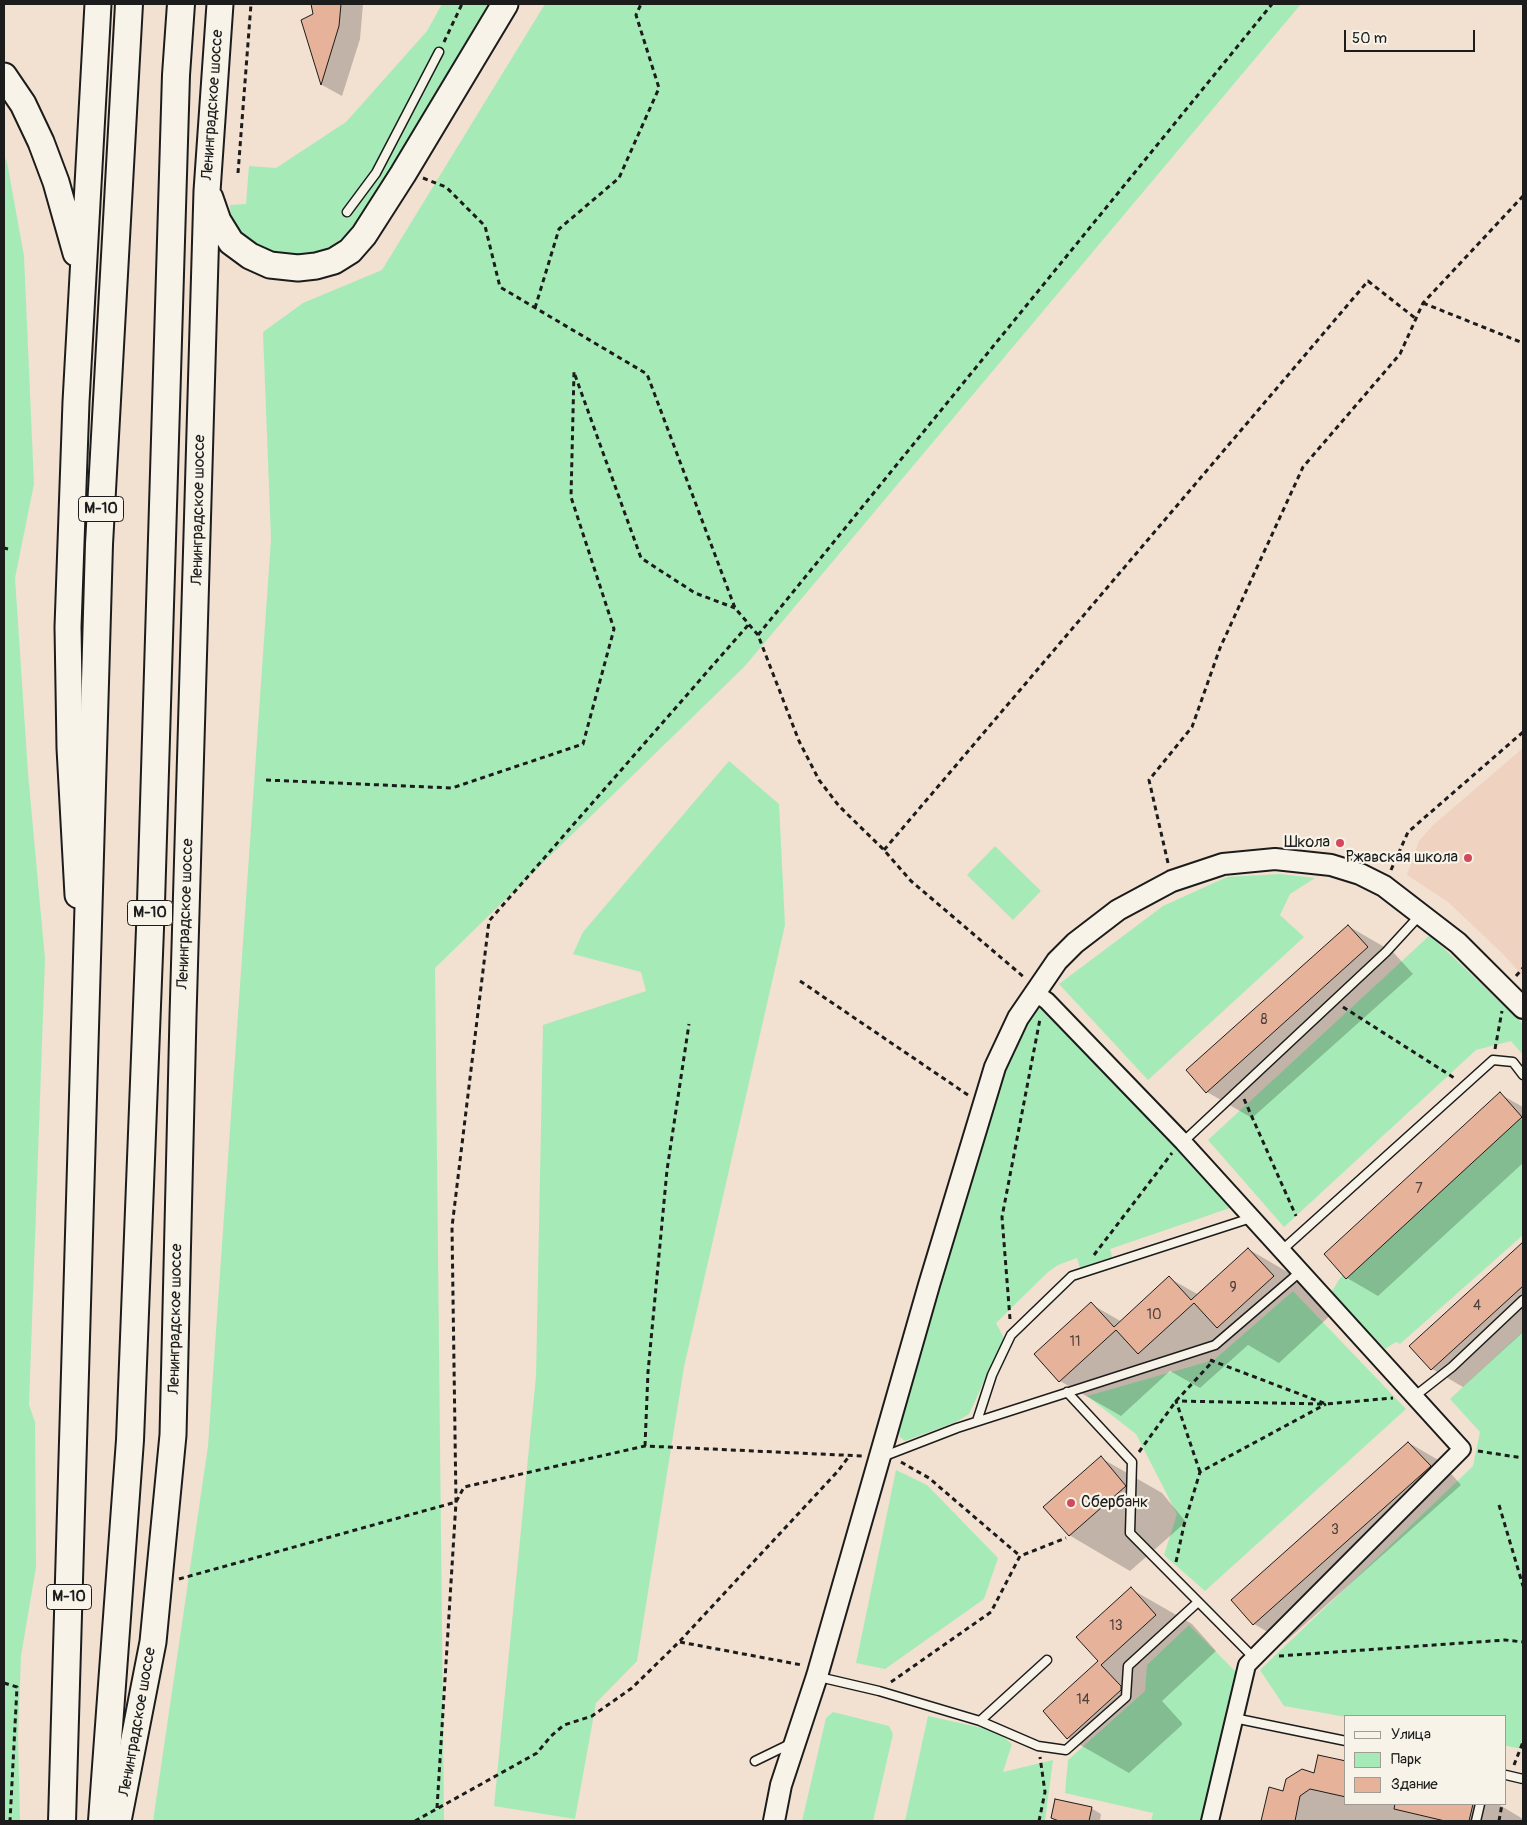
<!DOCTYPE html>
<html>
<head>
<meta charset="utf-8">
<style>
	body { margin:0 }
	#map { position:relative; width:1527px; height:1825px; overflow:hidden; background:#f2e0d1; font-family:Pangolin,sans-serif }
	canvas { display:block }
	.frame { position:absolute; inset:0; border:5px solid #1c1c1c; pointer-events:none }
	.legend { position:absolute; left:1344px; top:1715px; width:162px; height:90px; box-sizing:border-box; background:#f7f3e8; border:1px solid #9f9d96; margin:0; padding:6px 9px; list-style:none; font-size:15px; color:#1c1c1c }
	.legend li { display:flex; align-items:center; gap:10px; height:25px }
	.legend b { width:25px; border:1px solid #9f9d96 }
	.scale { position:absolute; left:1344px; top:30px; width:131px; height:22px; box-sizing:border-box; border:2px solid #1c1c1c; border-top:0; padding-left:6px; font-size:15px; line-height:18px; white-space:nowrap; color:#1c1c1c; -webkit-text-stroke:4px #f7f3e8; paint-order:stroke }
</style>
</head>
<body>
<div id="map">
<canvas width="1527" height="1825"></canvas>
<div class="frame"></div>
<ul class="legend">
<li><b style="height:6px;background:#f7f3e8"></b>Улица</li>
<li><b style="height:14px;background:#a6ebb7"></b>Парк</li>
<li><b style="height:14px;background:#e7b29a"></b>Здание</li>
</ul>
<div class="scale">50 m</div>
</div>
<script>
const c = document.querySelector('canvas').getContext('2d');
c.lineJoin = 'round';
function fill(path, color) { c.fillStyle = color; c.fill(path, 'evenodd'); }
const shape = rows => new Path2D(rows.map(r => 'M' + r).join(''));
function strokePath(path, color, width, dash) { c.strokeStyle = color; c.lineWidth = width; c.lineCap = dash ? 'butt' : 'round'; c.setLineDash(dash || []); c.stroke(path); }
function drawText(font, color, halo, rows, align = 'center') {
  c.font = font + ' Pangolin,sans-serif'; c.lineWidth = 4.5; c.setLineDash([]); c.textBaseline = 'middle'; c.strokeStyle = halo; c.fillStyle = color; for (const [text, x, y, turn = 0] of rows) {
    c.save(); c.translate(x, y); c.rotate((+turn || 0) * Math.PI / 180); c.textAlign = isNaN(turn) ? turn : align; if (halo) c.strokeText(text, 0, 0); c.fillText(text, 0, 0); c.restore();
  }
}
const built = shape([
	[1523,748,1523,976,1502,953,1448,902,1407,875,1419,841,1432,826]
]);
const green = shape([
	[442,4,488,4,356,228,324,251,298,257,278,257,248,243,231,221,230,205,246,204,249,166,276,168,346,122,427,31],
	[545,4,1301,4,745,666,435,968,444,1821,153,1821,208,1446,271,539,263,332,303,303,382,270],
	[4,156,7,162,24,256,34,484,15,578,28,773,45,959,29,1405,35,1422,36,1567,21,1656,18,1736,20,1821,4,1821],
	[729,761,779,804,785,925,684,1367,637,1661,596,1703,575,1819,494,1806,536,1376,543,1025,646,991,641,972,573,954,583,932],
	[995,846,1041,891,1013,920,967,875],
	[1280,874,1315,878,1290,894,1280,915,1304,937,1148,1080,1059,984,1163,906,1227,877],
	[1430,935,1523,1024,1523,1055,1511,1041,1476,1050,1284,1227,1208,1140],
	[1037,1007,1041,1007,1065,1022,1230,1208,1110,1249,1112,1257,1080,1268,1077,1258,1058,1265,1048,1272,996,1323,1004,1338,969,1414,956,1422,905,1441,900,1437,899,1429,993,1108,1015,1044,1026,1022],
	[1519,1117,1523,1121,1523,1235,1400,1344,1396,1342,1385,1349,1331,1293,1340,1278],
	[1293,1291,1406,1409,1205,1591,1164,1555,1177,1514,1136,1434,1087,1396,1214,1360],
	[1523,1331,1523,1749,1506,1746,1506,1716,1346,1717,1284,1706,1260,1670,1473,1466,1480,1432,1450,1399],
	[896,1470,927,1485,998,1558,984,1599,885,1669,856,1663],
	[1189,1625,1237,1673,1203,1821,1151,1821,1153,1813,1065,1793,1068,1760,1145,1691,1147,1665],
	[833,1712,889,1726,893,1734,873,1821,802,1821,826,1718],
	[928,1716,996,1731,1012,1744,1003,1772,1053,1760,1045,1821,905,1821]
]);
const shadow = shape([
	[312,4,363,4,360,39,342,96,322,85,303,20,314,14],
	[1348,926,1393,952,1413,974,1252,1118,1207,1092],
	[1500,1094,1523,1107,1523,1163,1378,1296,1347,1278],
	[1523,1244,1523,1332,1463,1387,1432,1369,1411,1346],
	[1248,1249,1310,1285,1334,1312,1279,1363,1248,1345,1200,1388,1170,1371,1121,1416,1060,1381,1091,1304,1122,1322,1169,1278,1199,1295],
	[1409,1443,1440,1461,1461,1485,1285,1642,1254,1624,1233,1600],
	[1101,1458,1162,1493,1186,1522,1130,1571,1069,1535],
	[1131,1589,1192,1624,1216,1651,1162,1701,1182,1723,1182,1725,1129,1773,1068,1738],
	[1346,1763,1346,1804,1498,1804,1523,1819,1523,1821,1262,1821,1270,1789,1284,1792,1315,1774],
	[1091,1808,1101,1814,1100,1821,1060,1821,1053,1817]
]);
const building = shape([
	[311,4,341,4,339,26,321,85,301,20,313,14,311,4],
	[1348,925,1368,947,1206,1093,1186,1070,1348,925],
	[1500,1092,1522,1117,1346,1279,1324,1254,1500,1092],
	[1523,1242,1523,1286,1431,1370,1409,1346,1523,1242],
	[1248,1248,1274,1276,1217,1328,1194,1303,1138,1354,1116,1330,1059,1382,1034,1354,1091,1302,1114,1327,1169,1276,1191,1300,1248,1248],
	[1408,1442,1431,1466,1253,1625,1231,1600,1408,1442],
	[1101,1456,1126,1486,1069,1536,1043,1507,1101,1456],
	[1131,1587,1156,1615,1101,1665,1121,1686,1121,1690,1067,1739,1043,1711,1098,1661,1076,1637,1131,1587],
	[1318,1755,1346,1761,1346,1797,1310,1789,1300,1796,1295,1821,1261,1821,1269,1787,1283,1791,1286,1779,1302,1769,1314,1773,1318,1755],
	[1055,1799,1092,1807,1089,1821,1059,1821,1051,1818,1055,1799],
	[1395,1804,1473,1804,1469,1821,1445,1821,1394,1809,1395,1804]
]);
const path = shape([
	[444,42,462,4],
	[238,173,251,4],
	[423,178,446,187,485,226,500,287,647,374,735,608,758,635,799,741,819,780,839,806,884,850,911,881,1025,978],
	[1423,303,1523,343],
	[535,308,559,229,619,178,659,88,636,15,641,4],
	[575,375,641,558,695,593,735,608],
	[4,548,8,549],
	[758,635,1272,4],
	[266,780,452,788,583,744,614,629,571,497,574,372],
	[884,850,1368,281,1415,318],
	[1168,863,1149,780,1192,727,1220,648,1303,467,1400,354,1423,303,1523,196],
	[1391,870,1408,832,1523,732],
	[1516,976,1523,968],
	[800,981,968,1095],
	[1343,1007,1456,1079],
	[1495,1049,1502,1011],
	[1244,1099,1296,1216],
	[1094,1255,1172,1153],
	[1010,1319,1002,1217,1040,1019],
	[1210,1360,1326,1404,1393,1398],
	[645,1446,648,1372,667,1170,689,1024],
	[1478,1451,1523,1458],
	[1139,1452,1176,1401,1214,1360],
	[901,1462,929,1478,1020,1556],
	[1200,1472,1176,1401,1323,1404],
	[1499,1505,1523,1586],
	[1176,1562,1184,1525,1200,1472,1326,1404],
	[179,1579,456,1502,464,1487,645,1446,863,1456],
	[680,1642,802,1665],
	[1279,1656,1505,1640,1523,1642],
	[891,1682,991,1612,1020,1556,1066,1538],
	[4,1683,17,1687,10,1821],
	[1514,1765,1523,1742],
	[437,1808,456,1502,452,1227,489,921,749,624],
	[415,1821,537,1753,551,1736,564,1725,592,1716,632,1688,679,1642,838,1471,850,1455],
	[1039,1821,1045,1792,1040,1757],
	[1499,1821,1502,1804]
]);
const service = shape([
	[347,212,376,173,439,52],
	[1183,1142,1386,952,1420,915],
	[1281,1251,1493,1060,1513,1062,1523,1075],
	[1067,1392,1132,1462,1130,1533,1253,1657],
	[1415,1396,1452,1367,1523,1300],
	[977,1421,992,1375,1011,1335,1072,1276,1251,1218],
	[882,1457,957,1428,1215,1345,1300,1272],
	[819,1677,879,1691,980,1721,1047,1660],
	[1234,1718,1346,1741],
	[980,1721,1038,1746,1066,1750,1126,1697,1128,1666,1198,1602],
	[755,1761,790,1744],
	[1506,1775,1523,1779],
	[1476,1821,1480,1804]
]);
const minor = shape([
	[1034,992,1047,1001,1183,1142,1462,1449,1247,1665,1210,1821]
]);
const tertiary = shape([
	[774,1821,781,1785,817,1676,929,1285,995,1067,1018,1018,1057,961,1075,943,1118,910,1172,881,1223,864,1275,859,1331,865,1360,874,1384,886,1458,943,1523,1008]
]);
const primary = shape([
	[4,76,23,104,41,142,56,182,76,253],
	[210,198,218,221,231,242,250,256,270,265,298,268,316,266,334,261,350,251,364,235,403,174,505,4],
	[78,895,70,748,68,627,76,402,98,4],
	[118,1821,153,1642,173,1435,183,1016,207,191,220,4]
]);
const trunk = shape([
	[62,1821,99,544,129,4],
	[102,1821,130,1440,151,903,176,75,181,4]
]);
const markers = [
	[1340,843,5,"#d1495b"],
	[1468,858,5,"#d1495b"],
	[1071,1503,5,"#d1495b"]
];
const numberNames = [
	["8",1264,1020],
	["7",1419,1189],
	["9",1233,1288],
	["4",1477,1306],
	["10",1154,1315],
	["11",1075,1342],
	["3",1335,1530],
	["13",1116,1626],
	["14",1083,1700]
];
const shields = [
	[101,509,45],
	[150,913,45],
	[69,1597,45]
];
const shieldNames = [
	["М-10",101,509],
	["М-10",150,913],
	["М-10",69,1597]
];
const streetNames = [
	["Ленинградское шоссе",213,105,-86],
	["Ленинградское шоссе",199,510,-89],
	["Ленинградское шоссе",186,914,-88],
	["Ленинградское шоссе",176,1319,-89],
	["Ленинградское шоссе",138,1722,-80]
];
const poiNames = [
	["Школа",1330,843],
	["Ржавская школа",1458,858],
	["Сбербанк",1081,1503,"left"]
];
fill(built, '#efd2c0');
fill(green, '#a6ebb7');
fill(shadow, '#0003');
fill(building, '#e7b29a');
strokePath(building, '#1c1c1c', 1);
strokePath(service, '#1c1c1c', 11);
strokePath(minor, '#1c1c1c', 20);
strokePath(tertiary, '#1c1c1c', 24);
strokePath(primary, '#1c1c1c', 29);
strokePath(trunk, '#1c1c1c', 30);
strokePath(path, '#1c1c1c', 3, [5, 4]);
strokePath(service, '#f7f3e8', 8);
strokePath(minor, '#f7f3e8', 16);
strokePath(tertiary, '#f7f3e8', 20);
strokePath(primary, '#f7f3e8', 25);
strokePath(trunk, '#f7f3e8', 26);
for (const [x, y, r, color] of markers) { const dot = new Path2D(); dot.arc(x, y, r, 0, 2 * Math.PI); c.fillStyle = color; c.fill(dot); strokePath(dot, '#f7f3e8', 2); }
drawText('14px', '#4f423c', null, numberNames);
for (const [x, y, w] of shields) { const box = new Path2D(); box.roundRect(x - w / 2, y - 12.5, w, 25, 4); c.fillStyle = '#f7f3e8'; c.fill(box); strokePath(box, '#1c1c1c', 1); }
drawText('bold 15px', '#1c1c1c', null, shieldNames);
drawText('16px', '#1c1c1c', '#f7f3e8', streetNames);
drawText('16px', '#1c1c1c', '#f7f3e8', poiNames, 'right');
</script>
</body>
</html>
